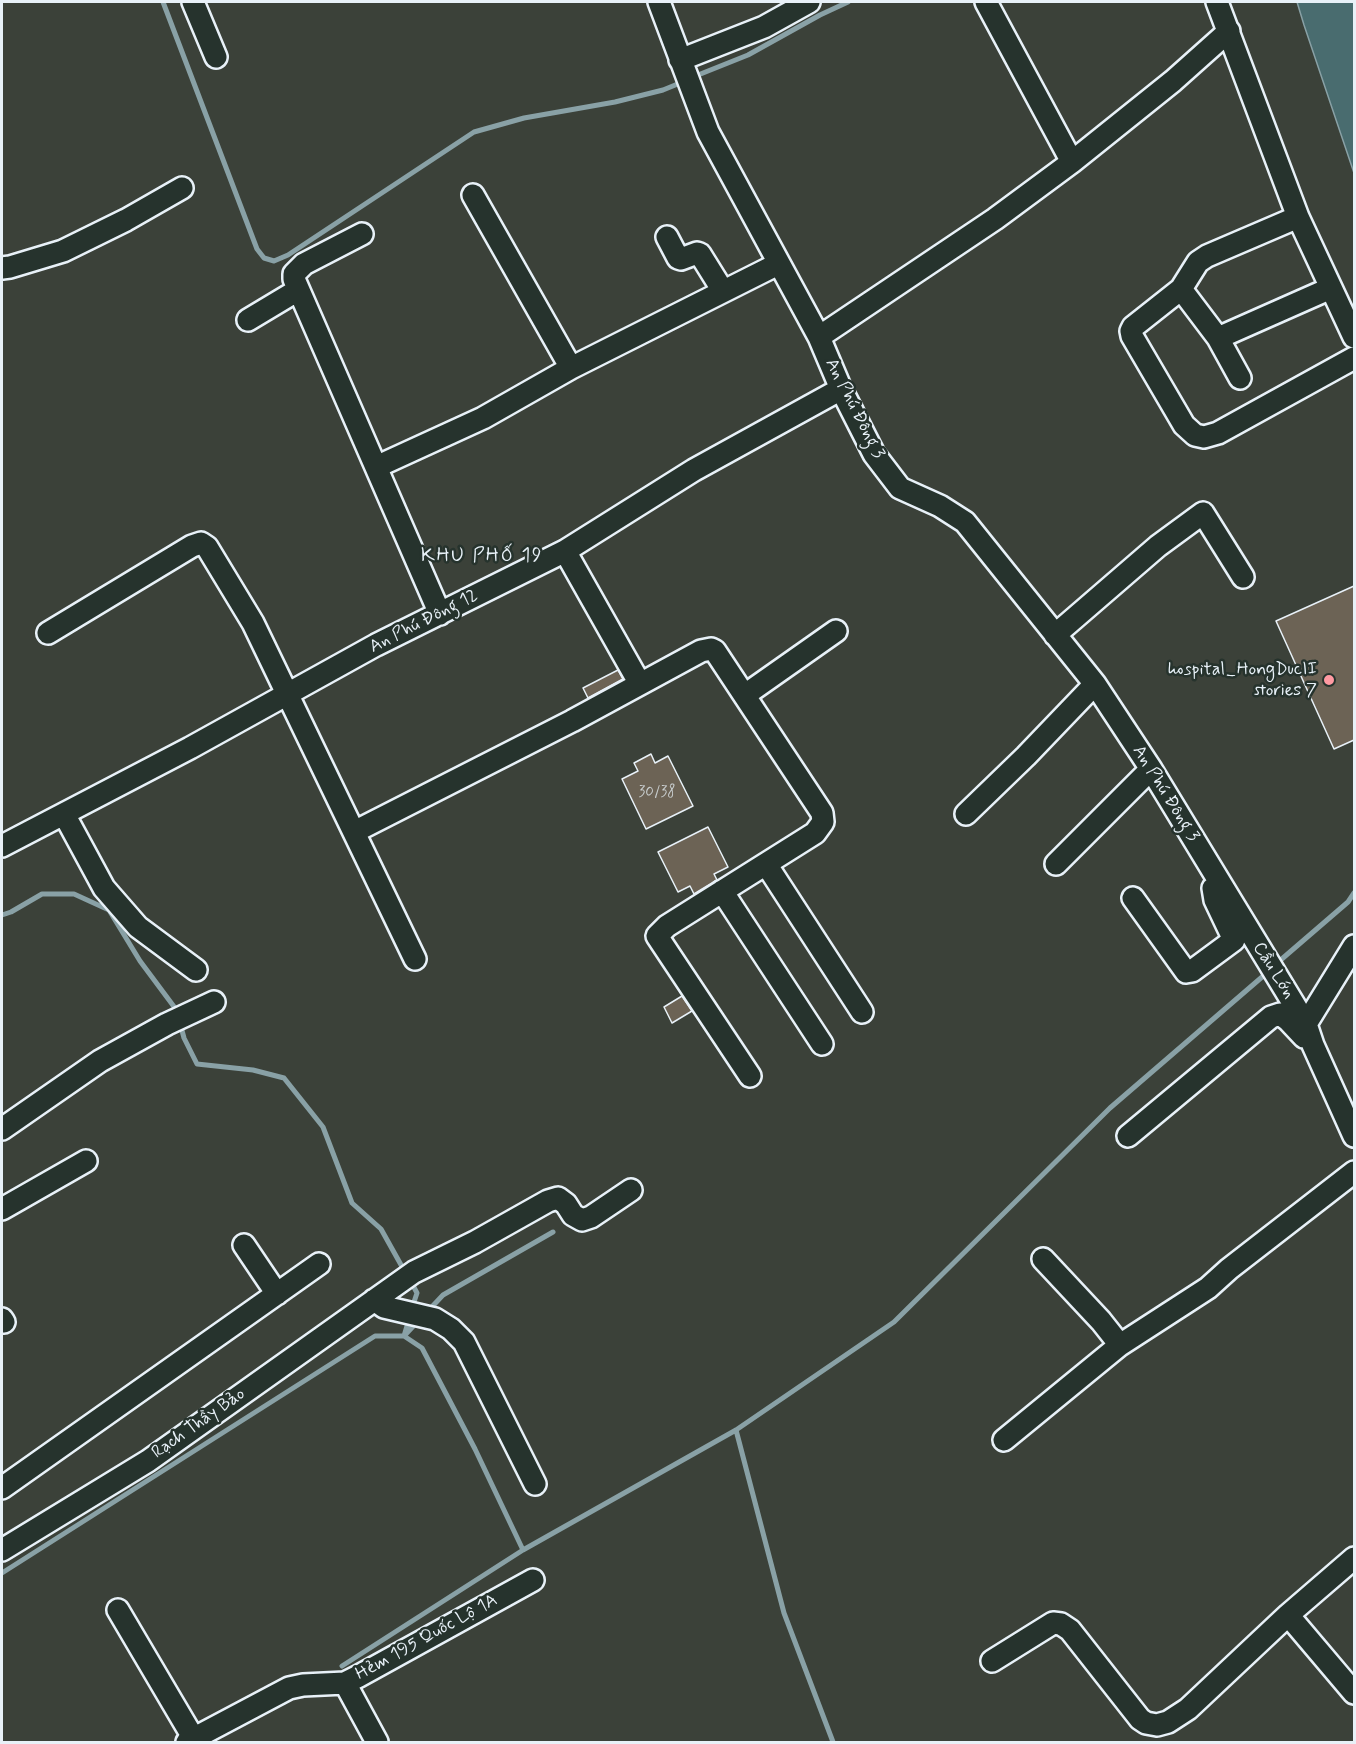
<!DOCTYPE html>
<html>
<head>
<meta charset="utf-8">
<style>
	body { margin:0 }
	#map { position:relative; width:1356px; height:1744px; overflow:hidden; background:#3b4139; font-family:Mynerve,sans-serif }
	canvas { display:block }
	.frame { position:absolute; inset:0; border:3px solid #e8f1f8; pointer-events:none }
</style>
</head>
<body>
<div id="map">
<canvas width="1356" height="1744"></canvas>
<div class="frame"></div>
</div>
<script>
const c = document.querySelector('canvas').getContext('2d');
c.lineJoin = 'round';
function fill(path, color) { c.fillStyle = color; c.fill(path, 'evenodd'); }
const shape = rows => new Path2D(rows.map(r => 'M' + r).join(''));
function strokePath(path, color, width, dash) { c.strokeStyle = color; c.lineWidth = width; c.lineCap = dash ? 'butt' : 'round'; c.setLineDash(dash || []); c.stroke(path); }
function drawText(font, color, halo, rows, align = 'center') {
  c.font = font + ' Mynerve,sans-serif'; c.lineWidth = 5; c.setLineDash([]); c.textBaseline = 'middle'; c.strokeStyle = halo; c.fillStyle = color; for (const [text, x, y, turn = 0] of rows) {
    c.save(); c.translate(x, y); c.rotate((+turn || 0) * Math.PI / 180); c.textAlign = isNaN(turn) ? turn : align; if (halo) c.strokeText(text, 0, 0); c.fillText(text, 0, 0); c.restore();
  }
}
const water = shape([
	[1297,2,1354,2,1354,173,1304,25,1297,2]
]);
const stream = shape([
	[163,2,257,249,264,258,274,261,288,255,474,132,524,118,615,102,663,90,685,81],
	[693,77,748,55,820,15,848,2],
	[2,915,11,912,42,894,74,894,109,910,140,961,175,1008,177,1014],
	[1276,964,1348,902,1354,893],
	[180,1023,184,1038,197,1064,253,1070,284,1078,323,1127,352,1203,381,1229,405,1272],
	[410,1280,417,1293,412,1308],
	[428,1311,443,1295,553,1232],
	[405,1335,419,1320],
	[404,1336,410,1316],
	[736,1430,784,1613,833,1742],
	[2,1573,375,1336,404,1336,422,1348,475,1449,523,1550],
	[342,1666,523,1550,736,1430,894,1322,1110,1108,1269,971]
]);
const building = shape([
	[1354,586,1354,740,1334,749,1276,621,1354,586],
	[618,670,623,679,588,698,583,688,618,670],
	[651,754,655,763,668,756,693,806,646,829,622,779,638,771,634,763,651,754],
	[708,827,728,867,714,874,717,880,694,894,690,886,678,892,658,852,708,827],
	[682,996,692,1011,672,1023,664,1007,682,996]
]);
const minor = shape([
	[193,2,216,57],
	[659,2,708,132,819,337,841,389,874,454,900,488,940,506,965,522,1095,684,1151,769,1306,1024,1313,1045,1354,1136],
	[986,2,1072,162],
	[1217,2,1298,217,1354,337],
	[680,60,764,27,809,2],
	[473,195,571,368],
	[1298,217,1207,256,1198,262,1181,289,1133,327,1131,331,1132,336,1184,425,1195,435,1204,437,1218,433,1354,358],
	[362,234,304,264,294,274,294,279,440,614],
	[667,237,678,258,681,259,697,253,700,254,723,291],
	[2,268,10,267,63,251,126,220,182,188],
	[1181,289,1218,338,1240,378],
	[248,320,298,290],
	[819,337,995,219,1072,162,1173,81,1229,31],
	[1218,338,1331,288],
	[376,467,483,418,571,368,778,264],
	[565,551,640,684],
	[48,633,192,546,201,543,207,547,253,623,415,959],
	[1055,635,1158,546,1203,513,1243,577],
	[745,695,836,631],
	[64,814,104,888,138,927,196,970],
	[966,814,1026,756,1095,684],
	[354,832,572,721,701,651,711,649,715,651,822,813,823,822,815,833,667,926,657,936,750,1076],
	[2,846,190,748,376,645,565,551,694,470,841,389],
	[766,864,862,1012],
	[1056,864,1151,769],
	[722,891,822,1044],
	[1133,898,1186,972,1192,971,1234,940,1215,900,1213,888],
	[1306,1024,1354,946],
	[2,1129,100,1061,167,1024,214,1002],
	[1128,1136,1271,1017,1280,1014,1288,1020,1304,1037],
	[2,1209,86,1161],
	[244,1245,277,1294],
	[1043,1259,1101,1321,1120,1345],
	[374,1300,384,1307,435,1319,451,1329,464,1342,535,1484],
	[2,1319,4,1322],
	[1004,1440,1120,1345,1208,1288,1229,1269,1354,1172],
	[2,1488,319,1264],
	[2,1550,148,1461,414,1272,475,1242,548,1201,558,1198,566,1204,573,1215,582,1220,591,1217,631,1190],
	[118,1610,194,1739],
	[1288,1615,1354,1693],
	[992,1661,1053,1623,1061,1624,1070,1630,1140,1719,1146,1723,1157,1725,1168,1722,1188,1709,1288,1615,1354,1558],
	[345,1683,377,1742],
	[187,1742,289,1688,303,1685,345,1683,359,1676,533,1580]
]);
const markers = [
	[1329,680,6,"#ff9aa2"]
];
const numberNames = [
	["30/38",657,793]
];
const streetNames = [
	["An Phú Đông 3",854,409,63],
	["An Phú Đông 12",424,622,-27],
	["An Phú Đông 3",1165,794,58],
	["Cầu Lớn",1273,971,58],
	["Rạch Thầy Bảo",199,1424,-35],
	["Hẻm 195 Quốc Lộ 1A",427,1638,-29]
];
const poiNames = [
	["hospital_HongDucII",1317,670],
	["stories 7",1317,691]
];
const neighbourhoodNames = [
	["KHU PHỐ 19",482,557]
];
fill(water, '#496c6f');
strokePath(water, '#89a1a6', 1.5);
strokePath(stream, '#89a1a6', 5);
fill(building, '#6c6355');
strokePath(building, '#e8f1f8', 1.5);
strokePath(minor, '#e8f1f8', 26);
strokePath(minor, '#26332d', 21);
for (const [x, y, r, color] of markers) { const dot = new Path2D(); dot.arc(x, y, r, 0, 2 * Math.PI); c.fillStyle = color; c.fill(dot); strokePath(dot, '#26332d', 2); }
drawText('15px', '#c9cecf', null, numberNames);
drawText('18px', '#e8f1f8', '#26332d', streetNames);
drawText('18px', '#e8f1f8', '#26332d', poiNames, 'right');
c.letterSpacing = '1.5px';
drawText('20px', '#e8f1f8', '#26332d', neighbourhoodNames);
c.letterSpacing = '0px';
</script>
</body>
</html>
